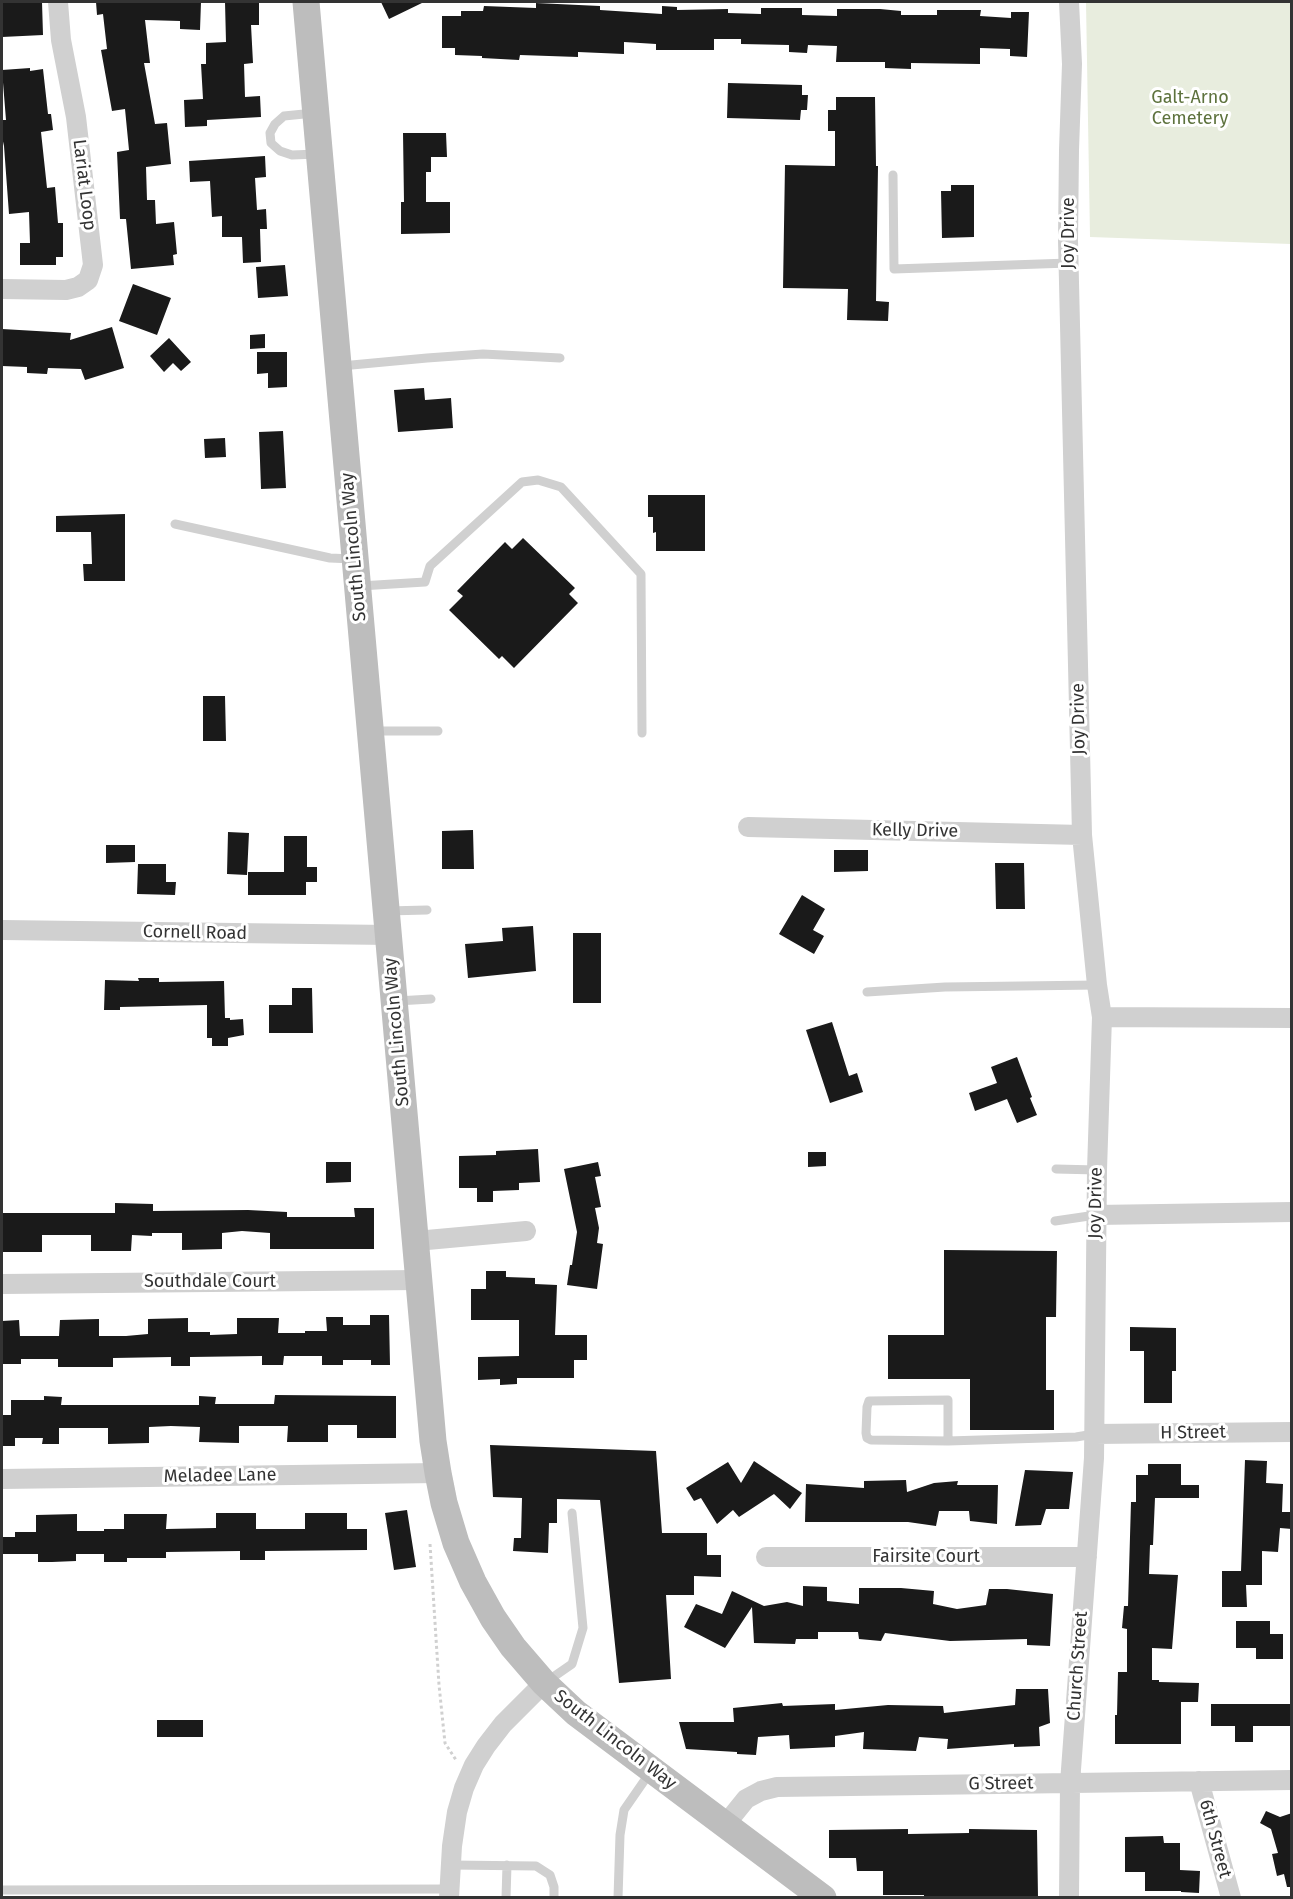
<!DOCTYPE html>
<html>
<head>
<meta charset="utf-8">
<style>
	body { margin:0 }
	#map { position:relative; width:1293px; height:1899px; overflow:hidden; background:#fff; font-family:"Fira Sans",sans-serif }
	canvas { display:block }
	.frame { position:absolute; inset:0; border:3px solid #333; pointer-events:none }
</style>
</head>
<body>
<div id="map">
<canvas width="1293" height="1899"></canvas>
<div class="frame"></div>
</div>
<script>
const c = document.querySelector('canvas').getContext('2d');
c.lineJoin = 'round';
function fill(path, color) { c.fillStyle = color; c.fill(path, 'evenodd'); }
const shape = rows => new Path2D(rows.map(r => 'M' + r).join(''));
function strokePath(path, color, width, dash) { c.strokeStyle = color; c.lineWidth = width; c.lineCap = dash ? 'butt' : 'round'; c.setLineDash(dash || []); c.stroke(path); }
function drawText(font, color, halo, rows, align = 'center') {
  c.font = font + ' "Fira Sans",sans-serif'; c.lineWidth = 6; c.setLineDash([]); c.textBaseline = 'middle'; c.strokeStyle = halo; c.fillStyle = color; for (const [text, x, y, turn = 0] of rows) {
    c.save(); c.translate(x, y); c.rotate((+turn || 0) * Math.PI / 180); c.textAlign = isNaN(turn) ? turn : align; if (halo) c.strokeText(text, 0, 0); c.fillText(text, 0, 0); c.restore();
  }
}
const green = shape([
	[1086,2,1291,2,1291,244,1090,237]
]);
const building = shape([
	[2,2,42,2,43,35,2,37],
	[96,2,201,2,200,30,180,29,180,21,145,20,150,63,144,63,155,124,167,123,171,164,146,167,147,200,155,200,156,224,174,222,177,254,173,255,174,265,131,269,126,219,120,219,117,152,129,150,125,109,112,111,101,50,107,49,103,14,97,15],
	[225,2,259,2,259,25,251,25,253,63,244,64,245,97,260,96,261,117,207,120,207,126,185,127,184,100,203,99,201,64,206,64,206,43,226,42],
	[381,2,424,2,389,19],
	[536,3,600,6,600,10,662,14,662,6,677,7,677,10,728,9,728,13,761,14,761,8,802,8,802,15,837,16,837,9,880,9,901,11,901,15,937,15,937,10,981,10,980,16,1011,18,1011,12,1029,12,1027,57,1010,56,1010,49,980,48,980,64,911,63,911,69,885,68,885,62,836,62,837,46,808,45,807,53,789,52,789,45,741,44,741,39,714,39,714,50,656,50,656,44,624,42,624,54,578,52,578,57,520,55,519,60,482,58,482,56,455,55,455,48,442,48,442,16,461,16,461,11,483,11,484,6,536,8],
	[30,68,30,71,43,69,48,114,51,114,53,130,41,132,47,188,55,187,58,223,63,223,63,257,56,257,56,265,20,265,20,243,30,243,29,212,9,214,4,146,2,137,2,120,6,120,2,70],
	[728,83,802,85,802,95,808,95,807,110,801,110,800,120,727,118],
	[836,97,875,97,876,166,878,166,876,301,889,302,888,321,847,320,848,289,783,288,785,165,835,166,835,131,828,131,828,110,836,110],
	[403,133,446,133,447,157,431,157,431,172,426,172,426,202,450,202,450,233,401,234,401,202,404,202],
	[265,156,266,177,255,178,257,210,266,209,267,229,260,229,261,262,243,263,242,237,222,237,222,216,212,217,210,181,190,182,189,161],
	[951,185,974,185,974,237,942,238,941,191,951,191],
	[285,265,288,296,258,298,256,267],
	[133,284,171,298,157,335,119,321],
	[112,327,124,368,85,380,81,369,48,368,47,374,27,373,27,367,2,366,2,329,71,333,70,340],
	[265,334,265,348,250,349,250,335],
	[169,338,191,362,181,371,173,363,164,372,150,356],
	[257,352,287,352,287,387,268,388,268,373,257,374],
	[424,388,425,400,451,398,453,428,398,432,394,390],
	[283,431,286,488,261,489,259,432],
	[225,438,226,457,205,458,204,439],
	[648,495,705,495,705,551,656,551,656,532,653,533,653,517,648,517],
	[125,514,125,581,84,581,83,564,92,564,91,532,56,532,56,516],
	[523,538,575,588,569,594,578,603,514,668,502,656,499,659,449,610,463,596,457,591,505,542,512,549],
	[203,696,225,696,226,741,203,741],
	[473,830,474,869,442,869,442,831],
	[228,832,249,833,247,875,227,874],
	[284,836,307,836,307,867,317,867,317,882,306,882,306,895,248,895,248,872,284,872],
	[106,845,135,845,135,862,106,863],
	[834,850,868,850,868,871,834,872],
	[995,863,1024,863,1025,909,996,909],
	[138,864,166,864,166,882,176,882,175,895,137,894],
	[802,895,825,909,813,930,824,936,814,954,779,934],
	[533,926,536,971,468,978,465,944,503,941,502,928],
	[573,933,601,933,601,1003,573,1003],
	[138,978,159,978,159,982,224,981,225,1018,230,1018,230,1020,243,1019,244,1035,228,1038,228,1046,212,1046,212,1038,207,1038,207,1005,120,1007,120,1010,104,1010,105,980,139,981],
	[292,988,312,988,313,1033,269,1033,269,1005,292,1005],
	[832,1022,849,1076,857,1073,863,1092,830,1103,806,1030],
	[1017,1057,1032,1097,1030,1098,1037,1115,1017,1123,1007,1099,975,1111,969,1093,997,1083,991,1067],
	[538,1149,540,1182,519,1183,519,1190,493,1191,493,1202,477,1202,477,1188,459,1188,459,1156,496,1155,496,1151],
	[808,1152,826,1152,826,1166,808,1167],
	[326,1162,351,1162,351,1182,326,1183],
	[598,1162,601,1176,595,1177,601,1207,595,1208,599,1228,597,1243,603,1244,597,1289,567,1285,570,1265,572,1265,577,1232,564,1169],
	[115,1203,153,1204,153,1211,248,1210,287,1212,287,1217,355,1217,354,1208,374,1208,374,1249,270,1249,270,1233,242,1231,222,1233,222,1249,182,1250,182,1233,152,1233,152,1236,132,1235,131,1251,91,1251,91,1235,42,1235,42,1252,2,1252,2,1213,115,1213],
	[944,1250,1057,1251,1056,1317,1046,1317,1046,1390,1054,1390,1054,1430,970,1430,970,1379,888,1379,888,1335,944,1335],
	[486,1271,506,1271,506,1277,535,1278,535,1284,557,1285,555,1335,587,1335,587,1360,574,1360,574,1378,517,1378,517,1384,500,1385,500,1379,478,1380,478,1357,519,1356,519,1320,471,1320,471,1289,486,1289],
	[370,1315,389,1315,390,1365,371,1365,371,1360,343,1360,343,1365,322,1365,322,1356,284,1356,283,1365,262,1365,262,1356,190,1357,190,1366,171,1366,171,1357,113,1358,113,1367,58,1367,58,1359,21,1359,21,1364,2,1364,2,1321,19,1320,20,1336,59,1336,60,1320,99,1319,99,1336,126,1336,148,1334,148,1319,188,1318,188,1332,210,1332,210,1335,237,1334,237,1318,279,1318,278,1333,305,1333,305,1331,327,1331,326,1317,343,1317,343,1325,370,1325],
	[1130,1327,1176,1328,1176,1371,1172,1371,1172,1403,1144,1403,1144,1351,1130,1351],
	[275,1395,396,1396,396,1438,357,1438,357,1425,328,1425,328,1442,287,1442,288,1426,239,1426,239,1443,199,1442,200,1427,171,1426,149,1427,149,1443,108,1444,108,1428,59,1428,59,1444,42,1444,43,1438,15,1438,15,1446,2,1446,2,1415,11,1415,11,1400,44,1400,44,1396,62,1397,61,1405,199,1405,199,1396,216,1397,215,1404,274,1404],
	[490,1445,656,1451,662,1533,707,1533,707,1555,721,1555,721,1577,694,1576,694,1595,666,1595,671,1679,619,1683,600,1500,557,1499,557,1523,549,1523,548,1553,513,1551,514,1538,521,1538,522,1498,493,1497],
	[1245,1460,1267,1461,1266,1483,1283,1484,1282,1512,1292,1512,1292,1529,1280,1528,1278,1552,1262,1551,1262,1585,1246,1585,1247,1607,1222,1607,1222,1571,1241,1571],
	[754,1461,802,1493,790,1509,774,1494,739,1517,733,1510,717,1524,701,1498,694,1501,686,1488,728,1462,741,1483],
	[1148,1464,1181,1464,1181,1485,1199,1485,1199,1498,1155,1498,1153,1545,1150,1545,1149,1574,1178,1575,1172,1649,1152,1648,1152,1680,1159,1680,1159,1682,1199,1683,1198,1702,1181,1702,1181,1744,1115,1744,1115,1715,1117,1715,1118,1672,1127,1672,1127,1629,1122,1628,1124,1606,1128,1606,1131,1502,1136,1502,1136,1475,1148,1475],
	[1025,1470,1073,1472,1069,1509,1046,1509,1041,1525,1015,1526],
	[906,1480,907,1492,934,1483,958,1481,957,1485,998,1485,997,1524,970,1521,969,1511,939,1511,936,1526,908,1522,805,1522,806,1484,864,1488,864,1481],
	[407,1510,416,1567,394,1570,385,1513],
	[216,1513,256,1513,256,1529,305,1529,305,1513,347,1513,347,1529,367,1529,367,1550,265,1551,265,1560,240,1560,240,1551,166,1552,166,1558,127,1558,127,1562,104,1562,104,1554,76,1554,76,1561,52,1562,38,1562,38,1554,2,1554,2,1537,15,1537,15,1532,36,1532,36,1515,77,1514,77,1531,104,1531,104,1529,124,1529,124,1514,167,1514,166,1529,216,1528],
	[803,1586,827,1587,827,1601,859,1604,859,1588,901,1588,934,1591,933,1604,957,1609,986,1605,989,1589,1007,1589,1053,1594,1050,1646,1027,1645,1027,1639,950,1641,885,1633,881,1641,859,1639,858,1632,818,1632,818,1639,796,1639,795,1644,754,1643,752,1607,725,1648,684,1627,696,1604,722,1614,732,1591,764,1606,787,1602,803,1606],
	[1236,1621,1270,1621,1270,1634,1283,1634,1283,1659,1256,1659,1256,1648,1236,1648],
	[1016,1689,1048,1689,1050,1723,1039,1727,1040,1746,1014,1747,1014,1744,947,1749,948,1739,919,1737,916,1751,863,1749,864,1732,835,1736,835,1747,790,1749,789,1735,758,1737,756,1755,737,1754,737,1752,686,1749,679,1722,734,1722,733,1708,782,1703,783,1706,835,1704,835,1710,888,1705,943,1706,944,1713,1015,1705],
	[1211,1704,1292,1704,1292,1726,1253,1726,1253,1742,1235,1742,1235,1726,1211,1726],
	[157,1720,203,1720,203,1737,157,1737],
	[1266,1811,1280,1817,1292,1813,1292,1887,1287,1887,1284,1874,1277,1876,1272,1854,1278,1853,1271,1829,1260,1823],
	[908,1829,908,1834,969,1833,969,1829,1037,1830,1038,1898,924,1898,924,1895,883,1895,883,1871,857,1871,856,1858,829,1858,829,1830],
	[1163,1836,1164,1843,1180,1843,1180,1870,1200,1871,1199,1893,1181,1892,1181,1891,1145,1891,1145,1872,1125,1872,1125,1837]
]);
const path = shape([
	[430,1544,439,1685,445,1743,456,1760]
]);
const lane = shape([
	[314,113,284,116,275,124,270,133,271,143,280,151,292,155,317,154],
	[893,175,894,269,1069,263],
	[341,366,427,358,483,354,560,358],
	[175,524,330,558,353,559],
	[360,586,425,582,430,566,522,482,538,480,561,487,641,574,642,733],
	[373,731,438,731],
	[387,911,427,910],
	[867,992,945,987,1097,985],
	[397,1001,431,999],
	[1056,1169,1097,1170],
	[1055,1221,1096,1215],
	[948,1441,948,1400,869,1401,867,1407,866,1433,867,1438,871,1440,948,1441,1076,1437,1094,1434],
	[546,1682,572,1664,583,1628,572,1513],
	[451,1865,536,1866,550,1875,554,1887,554,1898],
	[2,1890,450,1889],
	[506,1898,507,1865],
	[618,1898,620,1835,624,1810,651,1771]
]);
const street = shape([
	[1069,2,1072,64,1069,150,1068,240,1082,835,1097,985,1102,1017,1097,1170,1094,1458,1070,1783,1069,1898],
	[2,289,66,290,78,287,88,280,93,265,76,117,61,40,58,2],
	[748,827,1082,835],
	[2,930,389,935],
	[1102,1017,1292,1018],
	[1096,1215,1292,1212],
	[416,1241,526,1231],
	[2,1284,419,1280],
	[1094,1434,1292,1432],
	[2,1479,438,1473],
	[766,1557,1087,1557],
	[1199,1781,1231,1898],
	[725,1825,746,1799,761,1791,777,1787,1292,1780],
	[449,1898,452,1846,457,1812,464,1788,474,1765,486,1746,503,1724,544,1683]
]);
const secondary = shape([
	[306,2,433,1441,438,1473,444,1503,456,1543,473,1582,493,1618,513,1647,544,1683,576,1713,823,1898]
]);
const parkNames = [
	["Galt-Arno",1190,98],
	["Cemetery",1190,119]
];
const streetNames = [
	["Lariat Loop",84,185,83],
	["Joy Drive",1069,233,-90],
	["South Lincoln Way",354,547,-95],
	["Joy Drive",1079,719,-91],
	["Kelly Drive",915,831,1],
	["Cornell Road",195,933,1],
	["South Lincoln Way",397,1032,-95],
	["Joy Drive",1096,1203,-89],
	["Southdale Court",210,1282],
	["H Street",1193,1433,-1],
	["Meladee Lane",220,1476,-1],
	["Fairsite Court",926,1557],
	["Church Street",1078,1666,-86],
	["South Lincoln Way",615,1740,38],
	["G Street",1001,1784,-1],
	["6th Street",1215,1839,75]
];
fill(green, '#e8edde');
fill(building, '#1a1a1a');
strokePath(path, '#d0d0d0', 3, [3, 3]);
strokePath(lane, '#d0d0d0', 9);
strokePath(street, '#d0d0d0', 20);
strokePath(secondary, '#bdbdbd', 27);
drawText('18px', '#5d723d', '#fff', parkNames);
drawText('18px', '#333', '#fff', streetNames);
</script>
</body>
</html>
